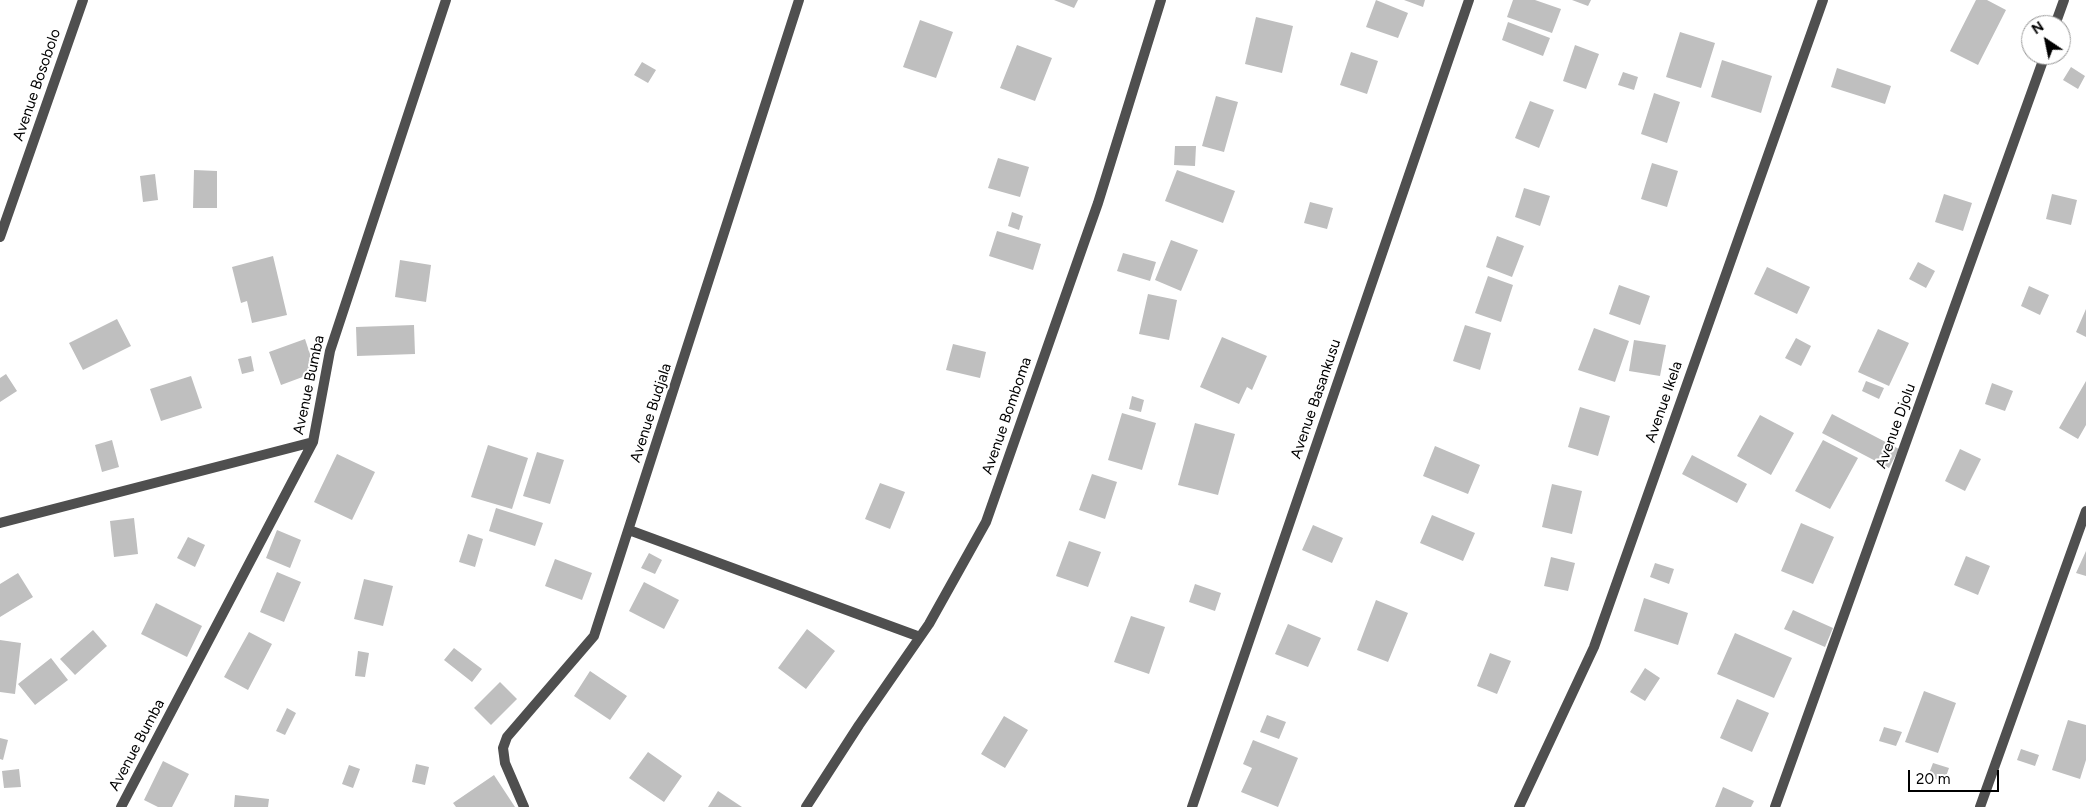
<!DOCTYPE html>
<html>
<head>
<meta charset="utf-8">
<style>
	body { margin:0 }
	#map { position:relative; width:2086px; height:807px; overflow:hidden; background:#fff; font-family:Figtree,sans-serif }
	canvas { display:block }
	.north { position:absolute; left:2021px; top:15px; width:50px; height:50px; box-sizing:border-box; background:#fff; border:1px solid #999; border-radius:50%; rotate:326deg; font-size:14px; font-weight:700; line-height:20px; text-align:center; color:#000 }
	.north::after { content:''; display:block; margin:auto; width:18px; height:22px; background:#000; clip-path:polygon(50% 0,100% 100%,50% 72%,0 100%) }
	.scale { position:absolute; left:1908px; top:770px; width:91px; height:22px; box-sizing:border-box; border:2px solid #000; border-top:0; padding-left:6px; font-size:15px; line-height:18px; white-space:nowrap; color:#000; -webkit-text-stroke:4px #fff; paint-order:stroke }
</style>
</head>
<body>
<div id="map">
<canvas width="2086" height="807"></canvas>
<div class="north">N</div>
<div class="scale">20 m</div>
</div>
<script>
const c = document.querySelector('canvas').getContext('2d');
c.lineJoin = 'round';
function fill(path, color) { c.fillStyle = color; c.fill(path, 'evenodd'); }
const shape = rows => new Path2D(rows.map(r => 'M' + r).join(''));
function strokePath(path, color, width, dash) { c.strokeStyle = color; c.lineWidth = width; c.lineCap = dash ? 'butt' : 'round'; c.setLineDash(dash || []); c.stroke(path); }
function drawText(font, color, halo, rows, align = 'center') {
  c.font = font + ' Figtree,sans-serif'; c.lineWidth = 4; c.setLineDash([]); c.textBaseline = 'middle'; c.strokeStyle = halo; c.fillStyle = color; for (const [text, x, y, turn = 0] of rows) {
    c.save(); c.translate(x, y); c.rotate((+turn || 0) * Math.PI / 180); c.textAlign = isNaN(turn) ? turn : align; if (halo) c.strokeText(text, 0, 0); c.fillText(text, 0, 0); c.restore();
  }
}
const building = shape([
	[1054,0,1078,0,1074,8],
	[1376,0,1408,13,1398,38,1366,27],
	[1404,0,1425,0,1423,7],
	[1513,0,1535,0,1561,9,1552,33,1507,17],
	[1572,0,1591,0,1588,6],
	[1976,0,1987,0,2006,10,1978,65,1950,51],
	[1256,17,1293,26,1282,73,1245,64],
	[920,20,953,32,936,78,903,67],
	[1508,22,1550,38,1543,56,1502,40],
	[1680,32,1715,43,1701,88,1666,77],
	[1017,45,1052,58,1035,101,1000,88],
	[1575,45,1599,54,1586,89,1563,81],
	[1351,52,1378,61,1367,94,1340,85],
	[1722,60,1772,76,1761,113,1711,97],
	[642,62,656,70,648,83,634,75],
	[2071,67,2085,76,2078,89,2063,80],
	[1837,68,1891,86,1885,104,1831,87],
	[1623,72,1638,77,1634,90,1618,85],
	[1654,93,1680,102,1667,143,1641,134],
	[1216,96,1238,102,1224,152,1202,146],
	[1530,101,1554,110,1539,148,1515,138],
	[1175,146,1196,146,1195,166,1174,165],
	[998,158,1029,167,1020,197,988,188],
	[1652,163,1678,171,1667,207,1641,199],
	[194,170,217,171,217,208,193,208],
	[1177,170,1235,191,1223,223,1165,201],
	[155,174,158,200,143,202,140,176],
	[1524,188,1550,196,1540,226,1515,217],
	[1944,194,1972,203,1963,231,1935,222],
	[2052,194,2077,200,2071,225,2046,219],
	[1310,202,1333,208,1327,229,1304,223],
	[1012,212,1023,216,1019,230,1008,226],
	[997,231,1041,244,1033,270,989,256],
	[1497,236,1524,246,1512,277,1486,267],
	[1171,240,1198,250,1181,291,1155,280],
	[1123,253,1156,262,1150,281,1117,271],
	[273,256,287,315,252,323,247,301,241,303,232,267],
	[400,260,431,265,426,302,395,297],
	[1918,262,1935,271,1926,288,1909,279],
	[1767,267,1810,287,1797,314,1754,294],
	[1488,276,1513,285,1501,322,1475,313],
	[1619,285,1650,296,1640,325,1609,314],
	[2029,286,2049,295,2040,315,2021,306],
	[1148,294,1177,300,1169,340,1139,334],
	[2086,309,2086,337,2076,332],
	[117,319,131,346,83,370,69,343],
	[414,325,415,354,357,356,356,327],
	[1465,325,1491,333,1480,370,1453,361],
	[1594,328,1629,341,1615,382,1578,370],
	[1878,329,1909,343,1889,386,1858,372],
	[1222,337,1267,356,1252,390,1247,387,1239,404,1200,387],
	[1796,338,1811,346,1801,366,1785,358],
	[305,339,316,372,281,385,269,352],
	[1634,340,1666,345,1660,376,1629,371],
	[953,344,986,352,980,378,946,370],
	[251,356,254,371,242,374,238,359],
	[6,374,17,391,0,402,0,378],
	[191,376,202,408,161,421,150,389],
	[1866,381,1884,388,1879,399,1862,391],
	[2086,381,2086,425,2078,439,2059,428],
	[1992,383,2013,391,2005,411,1985,404],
	[1132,396,1144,400,1141,412,1129,409],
	[1580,407,1610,416,1598,456,1568,447],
	[1122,413,1156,423,1142,470,1108,460],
	[1832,414,1899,449,1889,468,1822,433],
	[1760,415,1794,433,1771,475,1737,456],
	[1195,423,1235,434,1218,495,1178,485],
	[112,440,119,467,102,472,95,445],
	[1823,440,1858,458,1830,509,1795,491],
	[488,445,528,458,512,509,471,497],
	[1435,446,1480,465,1468,494,1423,476],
	[1960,449,1981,459,1965,491,1945,481],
	[537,452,564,460,550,504,523,496],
	[337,454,375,472,352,520,314,502],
	[1692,455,1747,484,1737,503,1682,474],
	[1092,474,1117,482,1105,519,1079,510],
	[880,483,905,492,890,529,865,519],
	[1552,484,1582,491,1572,534,1542,527],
	[496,508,543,523,535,546,489,531],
	[1432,515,1475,533,1463,561,1420,543],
	[134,518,138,554,114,557,110,521],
	[1801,523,1834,537,1813,584,1781,571],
	[1313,525,1343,538,1332,563,1302,550],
	[277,530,301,540,290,568,266,558],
	[468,534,483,539,475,567,459,562],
	[188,537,205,545,195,567,177,558],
	[1069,541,1101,552,1088,587,1056,576],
	[2086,551,2086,576,2076,573],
	[649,553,662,560,655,574,641,568],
	[1966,556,1990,566,1978,595,1954,585],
	[1551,557,1575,563,1568,591,1544,586],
	[555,559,592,573,582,600,545,586],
	[1655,563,1674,569,1669,584,1650,577],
	[277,572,301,582,284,622,260,612],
	[18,573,33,597,0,617,0,584],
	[364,579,393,586,383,626,354,619],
	[644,582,679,600,664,629,629,611],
	[1195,584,1221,593,1215,611,1189,602],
	[1644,598,1688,613,1678,645,1634,631],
	[1376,600,1408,613,1388,662,1357,650],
	[156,603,202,626,187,657,141,634],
	[1793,610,1833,628,1825,647,1784,629],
	[1131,616,1165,627,1149,674,1114,662],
	[1288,624,1321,638,1308,667,1275,654],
	[807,629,835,651,806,689,778,668],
	[93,630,107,646,75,675,60,659],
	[249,632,272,644,248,690,224,677],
	[1735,633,1792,658,1774,698,1717,674],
	[0,640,21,643,15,694,0,692],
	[454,648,482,669,472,682,444,660],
	[358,651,369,653,365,677,355,676],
	[1490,653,1511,661,1497,694,1477,686],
	[51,658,68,680,35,705,18,684],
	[1645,668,1660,678,1645,701,1630,692],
	[590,671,627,696,610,720,574,696],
	[500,682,517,699,491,725,474,708],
	[1924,691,1956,703,1938,753,1905,742],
	[1737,699,1769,713,1752,752,1720,738],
	[287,708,296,713,285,735,276,731],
	[1267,715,1286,722,1279,739,1260,732],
	[1004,716,1028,730,1005,768,981,754],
	[2068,720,2086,725,2086,760,2080,779,2052,770],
	[1884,727,1902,732,1896,746,1879,741],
	[0,738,8,740,3,760,0,759],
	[1253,740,1298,758,1278,807,1241,792,1252,768,1243,764],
	[2021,749,2039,755,2035,766,2017,760],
	[648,752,682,776,664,802,629,778],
	[163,761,189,774,172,807,158,807,144,800],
	[1933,763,1949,768,1944,782,1928,776],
	[416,764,429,767,425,785,412,782],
	[349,765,360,769,353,788,342,784],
	[19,769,21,787,4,788,2,771],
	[494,775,515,807,456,807,453,803],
	[1723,787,1754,801,1751,807,1715,807],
	[718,791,742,807,708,807],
	[235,795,269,799,268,807,234,807]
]);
const minor = shape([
	[2055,25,2064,0],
	[0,237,83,0],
	[0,523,313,442],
	[629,530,920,637],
	[121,807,313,442,330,351,446,0],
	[524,807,505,763,503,748,507,737,594,636,799,0],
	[806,807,859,725,929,624,986,522,1098,203,1161,0],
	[1192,807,1469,0],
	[1519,807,1594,647,1823,0],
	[1775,807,2045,55],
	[1980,807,2086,511]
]);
const streetNames = [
	["Avenue Bosobolo",37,85,-71],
	["Avenue Bumba",309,385,-78],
	["Avenue Basankusu",1316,399,-71],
	["Avenue Ikela",1664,402,-71],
	["Avenue Budjala",651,413,-72],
	["Avenue Bomboma",1007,416,-71],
	["Avenue Djolu",1896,426,-70],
	["Avenue Bumba",137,745,-62]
];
fill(building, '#bfbfbf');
strokePath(minor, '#4f4f4f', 10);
drawText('15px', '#000', '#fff', streetNames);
</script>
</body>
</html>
